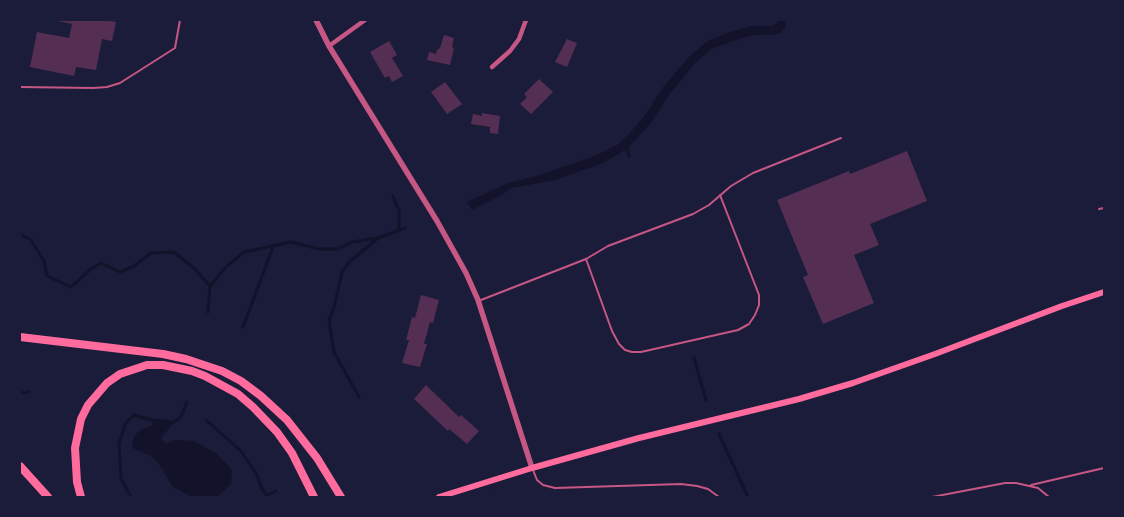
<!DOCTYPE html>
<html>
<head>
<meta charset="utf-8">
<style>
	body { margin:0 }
	#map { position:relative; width:1124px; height:517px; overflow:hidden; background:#1b1b3a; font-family:Georgia,serif }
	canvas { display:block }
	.frame { position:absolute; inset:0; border:21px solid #1b1b3a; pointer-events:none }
</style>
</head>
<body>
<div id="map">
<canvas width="1124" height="517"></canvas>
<div class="frame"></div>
</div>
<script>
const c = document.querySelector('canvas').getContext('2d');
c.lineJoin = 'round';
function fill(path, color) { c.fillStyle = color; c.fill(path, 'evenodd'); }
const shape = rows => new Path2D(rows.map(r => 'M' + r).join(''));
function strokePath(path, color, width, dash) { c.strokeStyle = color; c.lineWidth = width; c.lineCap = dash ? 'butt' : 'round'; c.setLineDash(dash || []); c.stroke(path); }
const water = shape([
	[777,20,786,20,786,27,780,33,773,35,753,35,730,42,712,49,697,61,670,93,651,123,627,149,603,163,555,180,511,188,501,195,472,210,467,202,508,183,533,177,595,156,617,145,629,134,644,117,663,87,691,55,708,41,727,33,751,26,773,26,777,23],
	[152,420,174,422,161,438,166,444,174,440,194,441,217,454,232,470,231,484,217,497,190,496,172,486,158,462,152,458,150,455,134,449,132,443,135,435,142,429,153,425]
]);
const stream = shape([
	[626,145,629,156],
	[393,196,399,211,399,229],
	[20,234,31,240,44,261,47,276,71,287,91,269,101,263,120,272,134,266,151,253,174,252,195,269,210,286,226,267,244,252,291,242,319,249,338,249,352,242,378,238,405,228],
	[208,312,210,286],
	[243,327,273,247],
	[694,358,706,400],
	[21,393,29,392],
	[359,397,334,352,329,321,334,307,342,272,350,261,376,240],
	[206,420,241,451,257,475,262,489,268,497],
	[719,434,748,497],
	[268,495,276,491],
	[131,497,121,478,119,444,125,424,134,415,152,420,174,422,181,417,187,402],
	[493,497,494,497]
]);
const building = shape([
	[53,20,104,20,116,22,112,41,102,39,96,70,76,67,74,76,30,67,37,32,69,38,72,24],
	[444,35,454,38,452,47,454,48,450,65,427,60,429,52,436,54,437,50,440,48],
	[567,39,577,43,567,67,555,62],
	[389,41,397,55,392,58,403,76,392,82,389,76,385,78,370,52],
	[539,79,553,92,531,114,520,104,527,97,524,94],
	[445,82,462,104,447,114,431,92],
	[482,113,500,116,498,134,490,133,490,127,471,124,473,114,482,116],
	[907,151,927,201,870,224,879,245,854,255,874,303,823,324,803,277,808,275,777,200,849,171,850,174],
	[421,295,439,300,433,323,430,322,424,344,427,344,420,367,402,363,409,340,406,340,412,317,415,318],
	[426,385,459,417,461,415,479,431,467,444,449,429,448,431,414,399]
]);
const service = shape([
	[20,87,93,88,107,87,120,83,175,48,180,20],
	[1099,209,1104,208],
	[586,259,612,331,619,344,625,350,632,352,641,352,738,330,749,324,755,315,759,305,759,295,720,195],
	[481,300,586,259,608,246,693,214,709,205,731,186,753,173,841,138],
	[533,470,537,480,543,485,555,488,681,484,697,486,708,489,719,497],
	[1031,485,1104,468],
	[932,497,1005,483,1016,483,1038,488,1049,497]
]);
const minor = shape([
	[329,46,365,20],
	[492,67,510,51,519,39,526,20]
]);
const tertiary = shape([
	[316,20,329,46,437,221,466,273,478,300,532,468]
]);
const secondary = shape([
	[439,497,532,468,639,438,799,399,853,383,935,354,1062,306,1104,292]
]);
const motorway = shape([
	[20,337,163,354,186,359,222,371,241,381,261,396,287,420,317,458,341,497],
	[20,466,48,497],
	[81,497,77,482,75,448,81,419,88,405,107,383,120,374,147,365,163,365,192,371,205,376,238,394,253,407,277,432,292,453,314,497]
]);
fill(water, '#12122b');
strokePath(stream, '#12122b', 3);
fill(building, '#542f53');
strokePath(service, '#c65784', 2);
strokePath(minor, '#c65784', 4.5);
strokePath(tertiary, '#c65784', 5.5);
strokePath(secondary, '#ff6b9d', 6);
strokePath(motorway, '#ff6b9d', 8);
</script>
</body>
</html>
